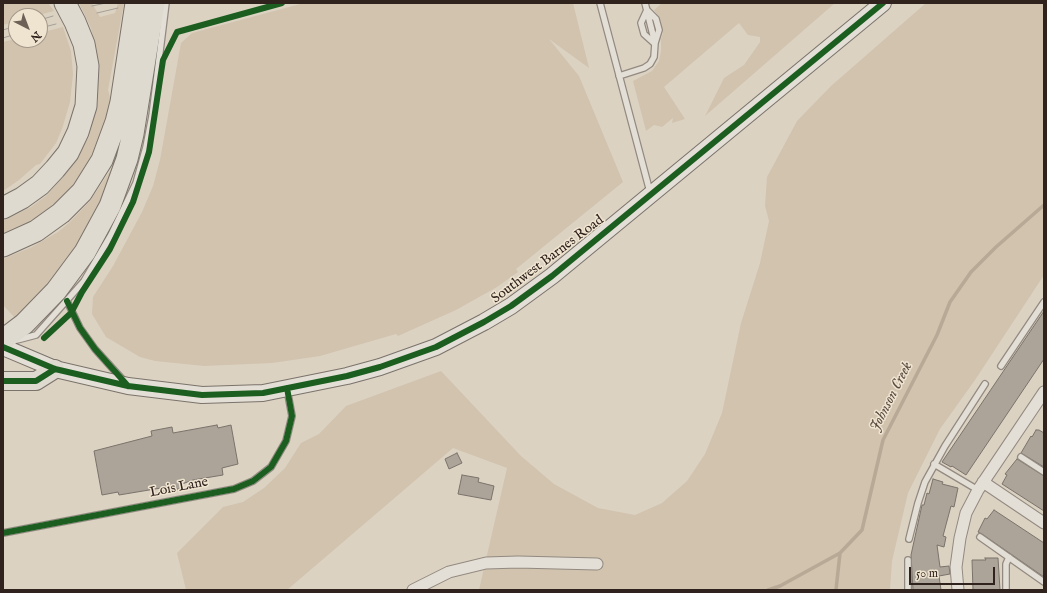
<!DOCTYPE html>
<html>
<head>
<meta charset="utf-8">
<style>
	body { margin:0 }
	#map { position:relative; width:1047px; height:593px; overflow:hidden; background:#dcd2c2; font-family:"IM FELL English",serif }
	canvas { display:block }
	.frame { position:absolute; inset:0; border:4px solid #30221d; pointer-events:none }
	.north { position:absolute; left:8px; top:8px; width:40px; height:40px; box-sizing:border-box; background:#efe4d0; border:1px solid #a39688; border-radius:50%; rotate:138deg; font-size:11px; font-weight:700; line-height:16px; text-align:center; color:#30221d }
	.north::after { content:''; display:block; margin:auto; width:14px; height:18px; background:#6c6057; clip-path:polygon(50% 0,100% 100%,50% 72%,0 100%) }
	.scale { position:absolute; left:909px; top:567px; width:86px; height:18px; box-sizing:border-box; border:2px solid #30221d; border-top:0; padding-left:5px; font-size:12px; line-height:14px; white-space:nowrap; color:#30221d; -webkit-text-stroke:3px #efe4d0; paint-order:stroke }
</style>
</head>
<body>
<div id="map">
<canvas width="1047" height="593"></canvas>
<div class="frame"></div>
<div class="north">N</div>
<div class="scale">50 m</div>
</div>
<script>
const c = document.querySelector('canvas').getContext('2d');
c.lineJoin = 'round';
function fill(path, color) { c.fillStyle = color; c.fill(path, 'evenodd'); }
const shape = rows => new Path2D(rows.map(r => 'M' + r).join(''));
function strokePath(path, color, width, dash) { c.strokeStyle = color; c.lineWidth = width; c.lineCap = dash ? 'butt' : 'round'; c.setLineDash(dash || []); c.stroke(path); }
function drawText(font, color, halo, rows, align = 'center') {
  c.font = font + ' "IM FELL English",serif'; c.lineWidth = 3; c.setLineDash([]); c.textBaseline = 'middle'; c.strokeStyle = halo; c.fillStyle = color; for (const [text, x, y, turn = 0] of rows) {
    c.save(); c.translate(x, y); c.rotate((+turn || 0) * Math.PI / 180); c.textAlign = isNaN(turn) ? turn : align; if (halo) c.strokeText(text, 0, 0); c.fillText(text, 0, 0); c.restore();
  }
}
const green = shape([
	[3,3,48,3,54,11,35,16,16,16,16,21,3,25],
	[79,3,92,3,100,17,115,13,118,3,124,3,108,90,111,101,104,126,99,143,81,176,61,198,38,218,3,235,3,221,31,207,46,196,69,170,89,137,98,101,98,60,91,28],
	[304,3,573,3,589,68,549,39,579,76,623,182,516,269,518,272,497,287,456,310,398,336,396,334,320,356,272,363,204,366,155,361,140,357,106,337,92,314,93,297,113,266,142,212,153,186,160,160,181,43,192,33],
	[662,3,835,3,705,116,724,78,744,65,760,42,760,37,748,35,739,23,664,87,685,119,672,123,673,118,662,127,654,125,646,131,633,81,652,71,659,61,661,51,661,39,663,33,658,16,654,10],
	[926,3,1044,3,1044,275,975,380,940,429,908,493,892,561,890,590,479,590,507,468,453,448,287,590,186,590,177,553,223,507,243,502,264,488,285,468,301,443,319,434,346,406,441,371,521,456,554,484,598,508,635,515,662,503,687,481,705,454,722,413,741,323,760,263,769,221,765,206,767,177,797,121,831,86],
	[63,27,71,51,73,74,70,102,62,129,56,143,40,164,36,165,19,180,3,191,3,42,16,39,40,40,40,33],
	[114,165,118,174,68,268,16,319,3,305,3,259,32,247,58,232,70,222,90,201]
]);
const stream = shape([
	[768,590,780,586,840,553,862,530,883,440,937,335,950,302,971,272,996,247,1044,205],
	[836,590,840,553]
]);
const building = shape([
	[1044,311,1044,359,966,475,952,466,951,467,942,462,1044,311],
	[217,425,218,428,231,425,238,464,222,468,223,475,193,480,182,484,183,488,162,492,161,488,119,495,118,492,102,495,94,451,152,436,151,431,172,427,173,433,217,425],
	[1036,430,1039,430,1044,433,1044,467,1021,453,1031,436,1032,437,1036,430],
	[457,453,462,463,449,469,445,459,457,453],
	[1017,459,1044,476,1044,511,1002,484,1007,475,1005,474,1017,459],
	[462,475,479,478,478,482,494,486,491,500,458,494,462,475],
	[933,479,943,482,942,484,958,488,954,507,951,506,943,536,946,537,944,547,937,545,940,567,949,566,950,574,939,576,941,590,913,590,911,555,922,505,924,505,927,493,929,494,933,479],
	[994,510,1044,543,1044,577,982,534,978,532,985,518,987,519,994,510],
	[985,558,998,558,1000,590,973,590,972,560,986,560,985,558]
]);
const service = shape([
	[600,3,650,192],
	[647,10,641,23,644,34,654,43],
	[647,10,656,19,659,30,655,43],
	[619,76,644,68,650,64,654,57,655,43,645,3],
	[67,301,80,328,95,349,123,380],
	[17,340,36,335,84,281,111,235,136,183,146,147,152,116,166,3],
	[1001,366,1044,302],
	[1021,457,1044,472],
	[934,464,978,490],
	[3,533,234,489,253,481,271,467,286,441,292,416,287,389],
	[980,537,1044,582],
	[909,539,918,503,925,482,945,446,985,384],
	[908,560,908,590],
	[1006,590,1006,564,1009,557]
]);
const minor = shape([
	[983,482,1044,523],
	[413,590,449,572,486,563,518,562,597,564],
	[958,590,956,567,960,538,966,513,978,490,1044,392]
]);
const secondary = shape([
	[3,347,55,369,128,386,202,395,263,393,347,376,380,367,436,347,484,322,511,306,552,276,883,3]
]);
const primary = shape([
	[3,381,36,381,55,369]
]);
const motorway = shape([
	[3,208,22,198,40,185,55,169,68,153,78,132,86,106,88,66,84,44,75,22,65,3],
	[3,246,36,231,61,213,82,192,102,160,116,122,121,102,136,3],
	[3,340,24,324,56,291,85,252,110,206,127,159,133,134,154,3]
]);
const tram = shape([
	[92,6,106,3],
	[97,13,118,8],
	[40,20,53,16],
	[40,28,56,24],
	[3,30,16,26],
	[3,38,16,34]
]);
const cycleway = shape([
	[67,301,80,328,95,349,128,386],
	[44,338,71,313,82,292,110,249,133,202,149,152,163,60,177,32,282,3],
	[3,347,55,369,128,386,202,395,263,393,347,376,380,367,436,347,484,322,511,306,552,276,883,3],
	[3,381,36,381,55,369],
	[3,533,234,489,253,481,271,467,286,441,292,416,287,388]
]);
const streetNames = [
	["Southwest Barnes Road",548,260,-37],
	["Lois Lane",179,488,-11]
];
const waterNames = [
	["Johnson Creek",892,397,-63]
];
fill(green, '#d1c3ae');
strokePath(stream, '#b8a996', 3.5);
fill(building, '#aca499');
strokePath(building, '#7a736b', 1);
strokePath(service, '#928a81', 8);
strokePath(minor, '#928a81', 13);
strokePath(secondary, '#7a736b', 18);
strokePath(primary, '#7a736b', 20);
strokePath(motorway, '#7a736b', 23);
strokePath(service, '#e4dfd6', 5.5);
strokePath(minor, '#e4dfd6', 11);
strokePath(secondary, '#e4dfd6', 16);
strokePath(primary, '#dfdad0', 18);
strokePath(motorway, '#dfdad0', 21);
strokePath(tram, '#a49f98', 1);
strokePath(cycleway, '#1b5e20', 6);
drawText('14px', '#30221d', '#efe4d0', streetNames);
drawText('italic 15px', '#5a4b41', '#efe4d0', waterNames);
</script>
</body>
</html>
